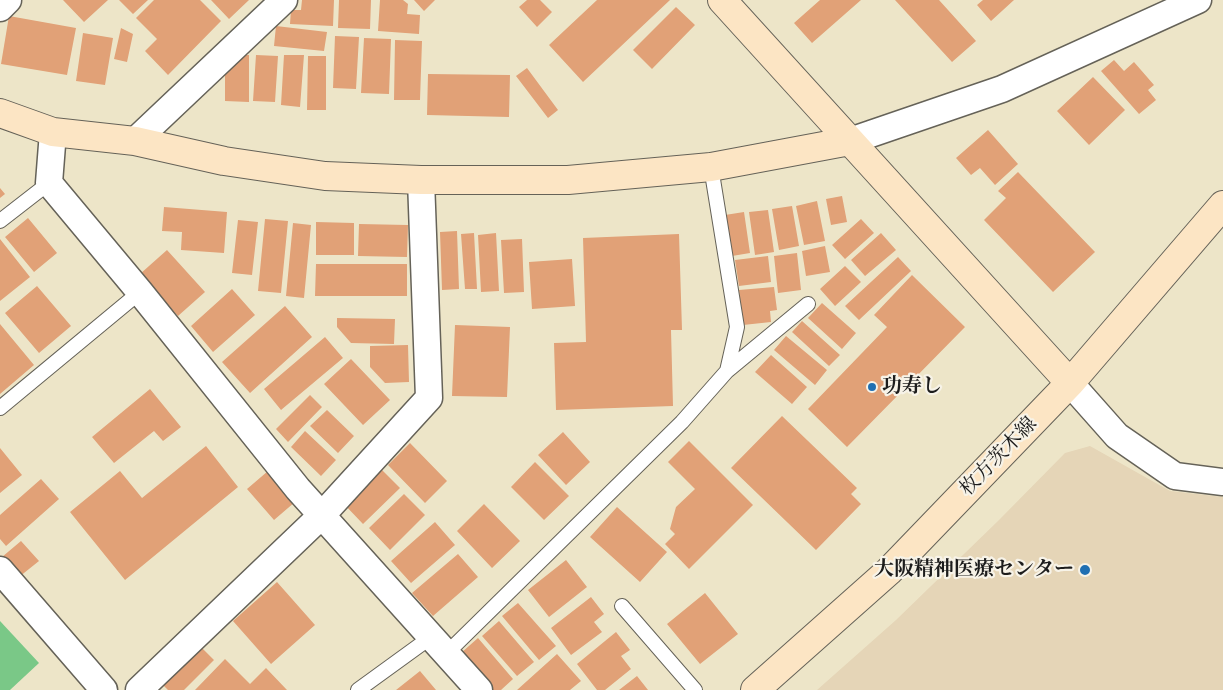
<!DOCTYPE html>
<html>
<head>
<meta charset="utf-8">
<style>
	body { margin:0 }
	canvas { display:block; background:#ede5c8 }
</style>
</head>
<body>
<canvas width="1223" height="690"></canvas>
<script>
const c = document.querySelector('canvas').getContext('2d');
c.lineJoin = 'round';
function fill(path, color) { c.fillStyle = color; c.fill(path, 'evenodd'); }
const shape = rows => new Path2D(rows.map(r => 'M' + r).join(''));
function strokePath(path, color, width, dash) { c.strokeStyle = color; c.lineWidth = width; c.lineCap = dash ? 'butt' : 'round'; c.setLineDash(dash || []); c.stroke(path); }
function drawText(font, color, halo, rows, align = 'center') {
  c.font = font + ' "IM FELL Great Primer","Noto Serif JP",serif'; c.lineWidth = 4.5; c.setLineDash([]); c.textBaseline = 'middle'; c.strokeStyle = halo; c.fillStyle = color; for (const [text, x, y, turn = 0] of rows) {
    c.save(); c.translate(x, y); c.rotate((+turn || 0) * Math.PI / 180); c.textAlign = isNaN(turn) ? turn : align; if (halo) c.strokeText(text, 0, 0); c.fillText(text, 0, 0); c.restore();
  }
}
const built = shape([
	[1090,446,1170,491,1223,497,1223,690,817,690,896,620,999,520,1065,453]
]);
const green = shape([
	[0,621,39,663,10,690,0,690]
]);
const building = shape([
	[63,0,108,0,84,22],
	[119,0,148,0,133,14],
	[154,0,200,0,221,21,168,75,145,51,157,39,136,18],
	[211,0,249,0,229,19],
	[302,0,334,0,333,26,290,24,291,10,301,10],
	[339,0,371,0,370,29,338,28],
	[380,0,403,0,408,4,407,14,420,15,419,34,378,31],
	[414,0,435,0,424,11],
	[527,0,540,0,552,12,537,27,519,7],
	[597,0,670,0,583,82,549,45],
	[820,0,861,0,812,43,794,23],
	[895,0,939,0,976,41,952,62],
	[983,0,1014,0,991,21,977,5],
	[676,7,695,25,652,69,633,50],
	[9,16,76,28,67,75,1,64],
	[276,26,327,32,324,51,274,46],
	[121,28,133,34,127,62,114,59],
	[83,33,113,38,105,85,76,81],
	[335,36,359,37,356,89,333,88],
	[364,38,391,39,389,94,361,93],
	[395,40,422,41,420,100,394,100],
	[239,55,249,55,249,102,225,101,225,69],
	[256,55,278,56,275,102,253,101],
	[284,55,304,55,300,107,281,105],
	[308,56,326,56,326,110,307,110],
	[1114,60,1124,71,1134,62,1154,85,1148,90,1156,100,1139,114,1101,71],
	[527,68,558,110,548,118,516,76],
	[428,74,510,75,509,117,427,115],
	[1093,77,1125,110,1089,145,1057,111],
	[988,130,1018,164,995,185,980,168,971,175,956,158],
	[1018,172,1095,252,1053,292,984,220,1006,198,998,191],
	[0,188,5,194,0,198],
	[842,196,847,222,831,225,826,199],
	[817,201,825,241,804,245,796,206],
	[792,206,799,246,779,250,772,209],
	[164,207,227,212,224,253,181,250,182,232,162,231],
	[768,210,774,252,755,255,749,212],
	[744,212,750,253,732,256,725,215],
	[28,218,57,253,34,272,5,237],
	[265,219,288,221,281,293,258,291],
	[861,219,874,233,845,259,832,245],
	[238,220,258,222,252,275,232,273],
	[316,222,354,223,354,255,316,255],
	[293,223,311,225,304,298,286,296],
	[359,224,408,225,407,257,358,256],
	[457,231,459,289,442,290,440,232],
	[474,233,477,289,465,289,461,234],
	[496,233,499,291,481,292,478,235],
	[881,233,896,250,865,276,851,260],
	[679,234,682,330,671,330,673,406,556,410,554,343,586,342,583,238],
	[0,239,30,277,0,301],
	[522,239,524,292,504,293,501,240],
	[825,246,830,272,806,276,802,251],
	[167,250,205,292,178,316,140,274],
	[797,253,801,290,778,293,774,256],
	[768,256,771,282,739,286,735,260],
	[898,257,911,271,859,320,845,306],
	[572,259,575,306,532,309,529,262],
	[316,264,407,264,407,296,315,296],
	[845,266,861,282,835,306,820,289],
	[912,275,965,327,847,447,808,409,887,327,874,315],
	[37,286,71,326,39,353,5,313],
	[774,287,777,310,770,311,771,322,743,325,739,290],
	[232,289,255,315,213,352,191,326],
	[822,303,856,333,842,349,808,318],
	[285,306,312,337,250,393,222,362],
	[337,318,395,319,394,344,351,343,337,327],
	[802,321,840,355,829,366,792,332],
	[0,324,34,365,0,394],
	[455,325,510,327,507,397,452,396],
	[786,336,827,370,815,385,774,350],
	[325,337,343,358,281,410,264,389],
	[408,345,409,382,385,383,370,367,370,346],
	[771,355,807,387,792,404,755,372],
	[351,359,390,400,363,425,324,384],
	[150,389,181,427,163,441,154,431,114,463,92,437],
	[310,395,322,407,288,442,276,429],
	[327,410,354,436,338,453,310,426],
	[782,416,857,488,851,494,861,504,816,550,731,468],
	[305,431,336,460,321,476,291,447],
	[563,432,590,462,566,485,538,455],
	[689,441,753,505,689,569,665,544,675,534,670,529,676,507,695,489,668,462],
	[410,443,447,481,425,503,388,465],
	[206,446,238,487,125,580,70,512,120,471,142,498],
	[0,448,22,475,0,493],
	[535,462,569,496,544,520,511,487],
	[378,466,400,488,363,524,342,502],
	[268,471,295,502,274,520,247,489],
	[41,479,59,499,6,546,0,539,0,515],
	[404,494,425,515,390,550,369,528],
	[484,504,520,541,492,568,457,531],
	[617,507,667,552,640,582,590,537],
	[435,522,455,545,411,583,391,561],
	[21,541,39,561,19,577,2,557],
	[458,554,478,577,433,616,412,593],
	[566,560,587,587,549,617,528,590],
	[277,582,315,625,271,664,233,621],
	[705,593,738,634,700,664,667,624],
	[591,597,604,614,594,622,602,632,571,655,551,628],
	[518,603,556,646,539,660,502,616],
	[499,621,534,662,517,676,482,636],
	[616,632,630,650,621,656,631,669,605,690,597,690,577,664],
	[478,638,513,679,501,690,493,690,461,653],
	[200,646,214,660,184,690,168,690,162,684],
	[557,654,581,681,570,690,517,690],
	[225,659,250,684,266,668,287,690,195,690],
	[420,671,436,690,396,690],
	[637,676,648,690,619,690]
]);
const lane = shape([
	[0,221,49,183],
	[727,371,808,304],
	[0,408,140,292],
	[622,606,695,690],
	[446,654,682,422,727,371,737,327,711,167],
	[358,690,431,637]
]);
const street = shape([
	[0,8,8,0],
	[53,132,49,183,140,292,298,489,479,690],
	[135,141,284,0],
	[850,141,1002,89,1198,0],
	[1070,383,1117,436,1175,476,1223,482],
	[0,570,104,690],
	[139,690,322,515,429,398,421,180]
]);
const secondary = shape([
	[722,0,1070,383],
	[0,113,53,132,135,141,224,161,325,176,421,180,568,180,711,167,850,141],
	[755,690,889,571,1070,383,1223,205]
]);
const markers = [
	[872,387,5,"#1f6fb2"],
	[1085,570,6,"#1f6fb2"]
];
const poiNames = [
	["功寿し",882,387],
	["大阪精神医療センター",1074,570,"right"]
];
const streetNames = [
	["枚方茨木線",999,457,-46]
];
fill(built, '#e5d5b7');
fill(green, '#7ac887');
fill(building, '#e1a177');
strokePath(lane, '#656258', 16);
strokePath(street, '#656258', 29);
strokePath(secondary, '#656258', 30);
strokePath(lane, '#fff', 14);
strokePath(street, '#fff', 26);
strokePath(secondary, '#fce5c4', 28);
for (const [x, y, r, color] of markers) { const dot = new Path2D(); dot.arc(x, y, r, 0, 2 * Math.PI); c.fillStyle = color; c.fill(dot); strokePath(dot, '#f7f3e8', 2); }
drawText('bold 20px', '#1c1c1c', '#f7f3e8', poiNames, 'left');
drawText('20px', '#1c1c1c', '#f7f3e8', streetNames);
</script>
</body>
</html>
